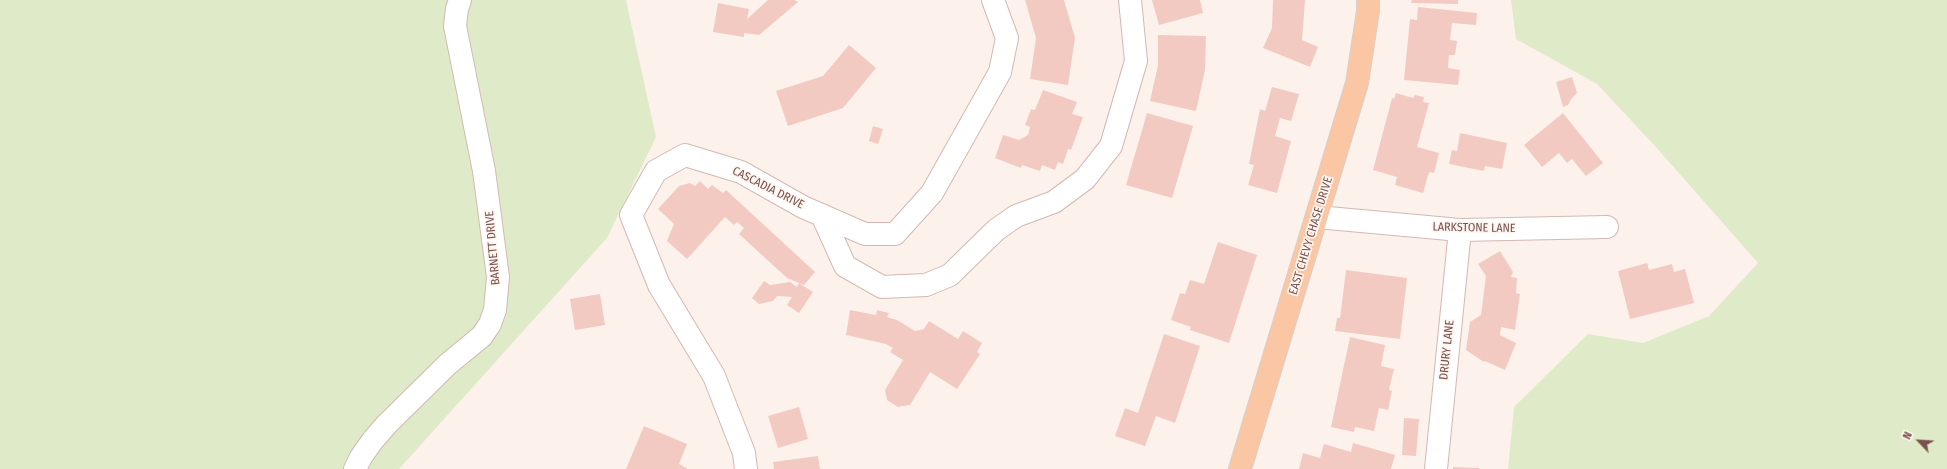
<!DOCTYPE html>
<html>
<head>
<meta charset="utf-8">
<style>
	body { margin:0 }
	#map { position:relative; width:1947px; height:469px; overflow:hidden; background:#fdf2eb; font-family:"Fira Sans Condensed",sans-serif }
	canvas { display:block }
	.north { position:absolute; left:1899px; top:421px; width:40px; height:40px; -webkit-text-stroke:3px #fff6f1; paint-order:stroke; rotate:295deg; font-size:11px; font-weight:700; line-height:16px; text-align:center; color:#79524d }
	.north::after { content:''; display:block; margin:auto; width:14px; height:18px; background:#79524d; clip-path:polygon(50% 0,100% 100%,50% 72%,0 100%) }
</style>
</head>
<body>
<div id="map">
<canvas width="1947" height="469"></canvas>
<div class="north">N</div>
</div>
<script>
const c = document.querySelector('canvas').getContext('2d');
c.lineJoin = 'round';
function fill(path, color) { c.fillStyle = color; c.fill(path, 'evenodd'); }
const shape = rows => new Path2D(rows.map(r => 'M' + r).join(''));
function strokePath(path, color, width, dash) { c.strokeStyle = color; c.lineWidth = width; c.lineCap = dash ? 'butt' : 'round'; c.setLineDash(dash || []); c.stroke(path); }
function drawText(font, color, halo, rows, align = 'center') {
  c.font = font + ' "Fira Sans Condensed",sans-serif'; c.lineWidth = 3.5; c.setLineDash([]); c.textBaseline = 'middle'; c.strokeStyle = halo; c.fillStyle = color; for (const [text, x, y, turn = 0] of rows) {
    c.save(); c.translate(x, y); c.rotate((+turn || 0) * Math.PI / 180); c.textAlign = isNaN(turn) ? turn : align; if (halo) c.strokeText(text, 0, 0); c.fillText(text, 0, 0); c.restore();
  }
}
const green = shape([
	[0,0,626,0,656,137,607,238,399,469,0,469],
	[1511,0,1947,0,1947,469,1508,469,1514,407,1588,334,1643,343,1709,316,1758,263,1655,146,1597,84,1516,39]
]);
const building = shape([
	[768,0,794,0,798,2,759,35,744,33,744,37,713,32,718,3,749,9,747,19],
	[1025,0,1064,0,1075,38,1068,85,1030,79,1036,38],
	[1152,0,1200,0,1203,13,1159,25],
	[1273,0,1305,0,1302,40,1318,47,1310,67,1263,48,1272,28],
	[1412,0,1458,0,1458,4,1411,3],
	[1418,7,1477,13,1476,25,1452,23,1450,40,1457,41,1455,55,1449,55,1448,68,1460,70,1458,85,1404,80,1410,19,1417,20],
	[1158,35,1206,36,1205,70,1196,111,1150,101,1158,65],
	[849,45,876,68,843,108,788,126,776,91,823,76],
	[1572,77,1577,93,1571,99,1568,105,1563,107,1556,82],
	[1272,87,1299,94,1291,121,1280,118,1275,136,1291,141,1277,193,1248,185,1254,165,1249,164,1260,109,1265,111],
	[1043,90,1077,102,1072,114,1083,117,1071,150,1068,149,1063,164,1058,162,1055,170,1042,165,1040,171,1022,165,1021,168,995,158,1003,135,1019,140,1028,135,1030,127,1025,125,1031,109,1035,110],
	[1396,93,1413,98,1415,95,1424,97,1423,102,1429,103,1417,147,1439,153,1434,173,1429,172,1423,193,1395,185,1397,177,1373,170,1392,98,1394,99],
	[1147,113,1193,126,1172,198,1126,185],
	[1563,113,1603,163,1586,176,1572,159,1567,163,1559,153,1542,167,1524,145],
	[873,126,883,129,878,144,869,141],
	[1460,133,1507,143,1502,169,1485,166,1484,171,1449,164,1452,150,1457,151],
	[700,181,708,189,712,185,723,193,726,190,815,272,804,285,787,278,739,234,744,228,737,222,734,225,725,217,687,259,667,241,674,224,658,209,679,186,690,183,695,186],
	[1218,242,1257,255,1229,343,1190,330,1191,327,1171,320,1180,293,1185,294,1190,280,1204,284],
	[1500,251,1513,272,1511,277,1517,278,1516,293,1520,294,1515,330,1501,327,1500,335,1516,343,1505,370,1485,361,1484,362,1466,350,1470,322,1481,315,1486,276,1478,264],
	[1647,263,1649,270,1672,264,1674,272,1685,269,1694,303,1630,319,1618,271],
	[1346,270,1407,278,1400,339,1335,331,1337,318,1340,318],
	[764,281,770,285,790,282,797,287,799,283,813,292,799,313,787,305,792,297,777,296,773,301,759,304,752,298],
	[600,294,605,325,575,330,570,299],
	[850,310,876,315,877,310,889,313,887,317,897,320,915,331,924,329,929,321,958,339,963,331,982,343,977,352,980,354,957,389,930,372,910,405,898,407,887,400,885,390,903,360,890,352,893,348,886,344,846,335],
	[1164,334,1200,346,1175,423,1156,416,1145,446,1115,436,1125,408,1138,413],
	[1350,337,1385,345,1381,366,1394,369,1389,390,1392,391,1388,410,1379,408,1374,431,1355,427,1354,432,1331,427],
	[799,407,808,439,778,448,768,416],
	[1404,418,1419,419,1416,456,1402,455],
	[644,426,687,444,679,464,688,469,626,469],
	[1353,443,1395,455,1391,469,1299,469,1303,453,1320,458,1324,444,1351,452],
	[818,456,820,469,774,469,773,462],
	[1453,467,1479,468,1479,469,1453,469]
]);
const minor = shape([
	[822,215,845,266,882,287,926,285,950,275,996,230,1016,216,1054,202,1085,179,1111,146,1136,61,1130,0],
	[1317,217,1460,230,1607,227],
	[355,469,361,457,373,440,387,424,448,364,482,336,490,324,495,310,498,277,484,171,455,26,457,9,460,0],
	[746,469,744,453,714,376,659,285,631,215,656,171,685,155,741,172,803,207,865,234,895,234,932,193,1000,72,1007,38,993,0],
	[1436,469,1460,230]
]);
const major = shape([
	[1240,469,1357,83,1368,11,1368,0]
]);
const streetNames = [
	["CASCADIA DRIVE",768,188,27],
	["LARKSTONE LANE",1474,228,1],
	["EAST CHEVY CHASE DRIVE",1311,236,-73],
	["BARNETT DRIVE",493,248,-95],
	["DRURY LANE",1447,350,-84]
];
fill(green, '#dfebc8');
fill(building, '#f2cac2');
strokePath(minor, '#d2b9b2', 24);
strokePath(major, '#d9cfcd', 24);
strokePath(minor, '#fff', 22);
strokePath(major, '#fac6a4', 22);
drawText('12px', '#79524d', '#fff6f1', streetNames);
</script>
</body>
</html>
